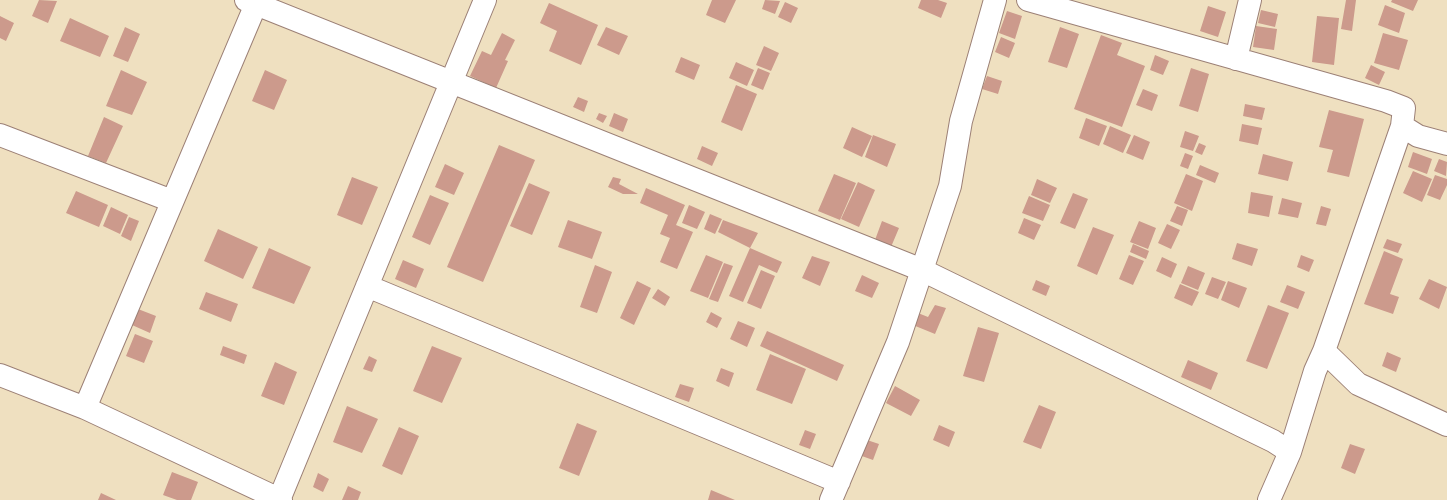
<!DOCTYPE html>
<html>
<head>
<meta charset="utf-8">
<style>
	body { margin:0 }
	canvas { display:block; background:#efe0c0 }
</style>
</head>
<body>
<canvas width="1447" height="500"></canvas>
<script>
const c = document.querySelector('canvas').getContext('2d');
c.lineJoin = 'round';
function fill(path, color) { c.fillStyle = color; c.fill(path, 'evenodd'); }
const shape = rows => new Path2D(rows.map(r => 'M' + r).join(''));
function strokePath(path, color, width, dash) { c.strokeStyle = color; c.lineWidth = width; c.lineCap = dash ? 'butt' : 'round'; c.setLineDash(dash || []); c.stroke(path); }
const building = shape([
	[39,0,57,1,48,23,32,16],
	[712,0,736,0,725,23,706,15],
	[765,0,780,1,775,14,762,9],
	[921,0,938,0,947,3,941,18,918,8],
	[1346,0,1356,0,1352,31,1341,29],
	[1392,0,1418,0,1413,11,1391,2],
	[785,2,798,8,791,23,778,17],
	[549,3,598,25,581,65,549,51,557,31,540,23],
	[1385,5,1405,13,1399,33,1378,25],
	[1208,6,1226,12,1218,37,1200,31],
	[1261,10,1278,14,1275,27,1258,23],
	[1007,11,1022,16,1015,39,999,33],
	[0,16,14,23,6,41,0,38],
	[1317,16,1339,18,1334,65,1312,62],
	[70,18,109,36,100,57,60,41],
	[1256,26,1277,29,1274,50,1253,47],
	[125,27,140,34,128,62,113,56],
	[606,27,628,36,619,55,597,45],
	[1060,27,1079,34,1067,68,1048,62],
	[502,33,515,40,505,60,508,61,496,88,470,76,482,51,491,55],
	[1383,33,1408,40,1399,70,1374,63],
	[1101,35,1122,43,1117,55,1145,66,1122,127,1074,109],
	[1001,37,1015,43,1009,58,995,52],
	[764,46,779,53,771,71,756,65],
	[1155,55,1169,61,1163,75,1150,70],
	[681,57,700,65,694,80,675,72],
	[736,62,754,70,747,86,729,78],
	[1371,65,1385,72,1379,85,1365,78],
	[758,68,770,73,763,90,751,85],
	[1191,68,1209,74,1198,112,1179,106],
	[121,70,147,82,132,115,106,106],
	[265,70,287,80,274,110,252,101],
	[987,76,1002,81,998,94,982,89],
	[736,85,757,94,742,131,721,122],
	[1143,89,1158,95,1152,111,1136,105],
	[578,97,588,101,584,112,573,107],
	[1245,104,1265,108,1262,120,1243,116],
	[1329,110,1364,119,1349,177,1327,172,1333,150,1319,147],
	[599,113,607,116,603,123,596,119],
	[614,113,628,119,623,132,609,126],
	[104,117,123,126,106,163,88,156],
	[1086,118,1107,126,1099,146,1079,138],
	[1242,124,1262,128,1258,145,1239,141],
	[1110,126,1131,135,1123,153,1103,144],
	[852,127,872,136,862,157,843,148],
	[1185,131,1199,136,1193,151,1180,147],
	[873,135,896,144,887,167,865,157],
	[1134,135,1150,142,1143,160,1126,153],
	[1199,143,1206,146,1202,155,1195,152],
	[499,145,535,160,483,282,447,267],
	[702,146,718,153,712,166,697,159],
	[1413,152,1432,159,1427,174,1408,167],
	[1185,153,1193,156,1188,169,1180,166],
	[1263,154,1293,162,1288,181,1258,174],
	[1439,159,1447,162,1446,176,1434,171],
	[445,164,464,173,454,195,435,187],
	[1200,165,1219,173,1215,183,1196,175],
	[1413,171,1432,179,1422,202,1403,193],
	[834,174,856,183,840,220,818,211],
	[1186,174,1203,181,1192,211,1174,203],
	[1435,175,1447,179,1447,185,1440,200,1427,195],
	[352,177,378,187,362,225,337,215],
	[613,177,621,179,619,184,638,194,623,194,608,187],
	[1037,179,1057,188,1050,203,1031,195],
	[858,182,875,190,859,227,841,219],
	[529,183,550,192,532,235,510,226],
	[646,188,685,205,676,225,693,232,677,269,660,262,670,238,660,234,668,215,640,203],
	[76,191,108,205,99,227,66,213],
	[1251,192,1273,196,1269,217,1248,213],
	[1073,193,1088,199,1075,229,1060,223],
	[430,195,449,203,430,245,412,237],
	[1029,196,1050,205,1043,221,1022,213],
	[1282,198,1302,203,1298,218,1278,214],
	[689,205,705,212,697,229,682,223],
	[1177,206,1188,210,1182,226,1170,221],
	[1321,206,1331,209,1326,226,1316,224],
	[111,207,128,215,120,234,103,226],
	[710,214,722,219,715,234,704,229],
	[129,217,139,221,131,241,121,236],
	[1024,218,1041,225,1034,240,1018,233],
	[568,220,602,232,592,259,558,247],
	[723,220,758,233,750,248,782,262,777,273,759,265,743,302,729,296,750,248,718,232],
	[882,221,899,228,891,247,875,240],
	[1139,221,1156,228,1148,249,1130,242],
	[1167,224,1180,230,1171,249,1158,243],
	[1093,227,1114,235,1097,275,1077,266],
	[218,229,258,247,243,279,204,261],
	[1387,239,1402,244,1398,253,1383,248],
	[1237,243,1258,249,1252,266,1232,259],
	[1133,244,1149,251,1146,259,1130,252],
	[269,248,311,267,294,304,252,288],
	[1384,251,1403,259,1390,294,1399,297,1393,314,1364,304],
	[706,255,723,262,708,298,690,291],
	[1129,255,1144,261,1133,285,1119,279],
	[1301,255,1314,260,1309,272,1297,267],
	[812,256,830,262,820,286,802,278],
	[1162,257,1177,264,1171,278,1156,271],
	[403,260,424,269,416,288,395,279],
	[724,263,733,266,718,302,709,299],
	[595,265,612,272,597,313,580,307],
	[1188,266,1205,273,1198,290,1181,283],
	[761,270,775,276,761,309,747,303],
	[862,275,879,283,872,298,855,291],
	[1212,277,1226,282,1218,299,1205,294],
	[1429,279,1447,287,1439,309,1419,299],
	[1036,280,1050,286,1046,296,1032,290],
	[637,281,651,288,634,325,620,318],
	[1228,281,1247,288,1239,308,1221,300],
	[1180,284,1199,292,1192,306,1174,298],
	[1287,285,1305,292,1298,309,1280,302],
	[658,289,670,297,665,306,652,298],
	[206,292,238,304,231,322,199,309],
	[935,305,946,308,935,334,908,323,913,311,928,317],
	[1268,305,1289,313,1267,369,1246,361],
	[138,309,156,316,150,333,132,325],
	[711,312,722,318,717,328,706,322],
	[738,321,755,328,747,347,730,339],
	[978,327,999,333,984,382,963,376],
	[767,331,844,365,837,381,760,346],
	[135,334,153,341,144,363,126,356],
	[223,346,247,355,244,364,220,355],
	[432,346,462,358,442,403,413,391],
	[1387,352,1401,358,1396,372,1382,366],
	[770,354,806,369,792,404,756,390],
	[369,356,377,360,372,372,363,369],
	[1188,360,1218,373,1211,390,1181,377],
	[275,362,297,372,284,405,261,396],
	[721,368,734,373,729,387,716,381],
	[680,384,694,388,689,402,675,397],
	[895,386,920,400,911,416,886,403],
	[1039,405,1056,412,1041,449,1023,442],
	[347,406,378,419,362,453,333,442],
	[577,423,597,431,579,476,559,468],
	[939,425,955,432,949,447,933,440],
	[399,427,419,436,402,475,382,466],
	[805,430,816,434,810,449,799,445],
	[864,439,879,444,873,460,859,455],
	[1350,444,1365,449,1355,474,1341,468],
	[172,472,198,482,191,500,177,500,163,495],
	[318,473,329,479,323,492,313,487],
	[348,486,361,492,358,500,342,500],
	[711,490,735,500,708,500],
	[101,493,116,500,98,500]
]);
const minor = shape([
	[246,0,922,270,1273,441,1290,452,1315,371,1324,351,1358,384,1447,425],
	[1028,0,1386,101,1404,108,1402,126,1324,351],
	[1236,59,1250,0],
	[1402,126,1418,136,1447,144],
	[0,135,172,201],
	[367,286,839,482],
	[0,375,85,408,281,500],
	[85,408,256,4],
	[279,500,485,0],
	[831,500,898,342,950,186,961,121,995,0],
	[1269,500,1290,452]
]);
fill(building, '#cc9a8c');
strokePath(minor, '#9c8076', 24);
strokePath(minor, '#fff', 22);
</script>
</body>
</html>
